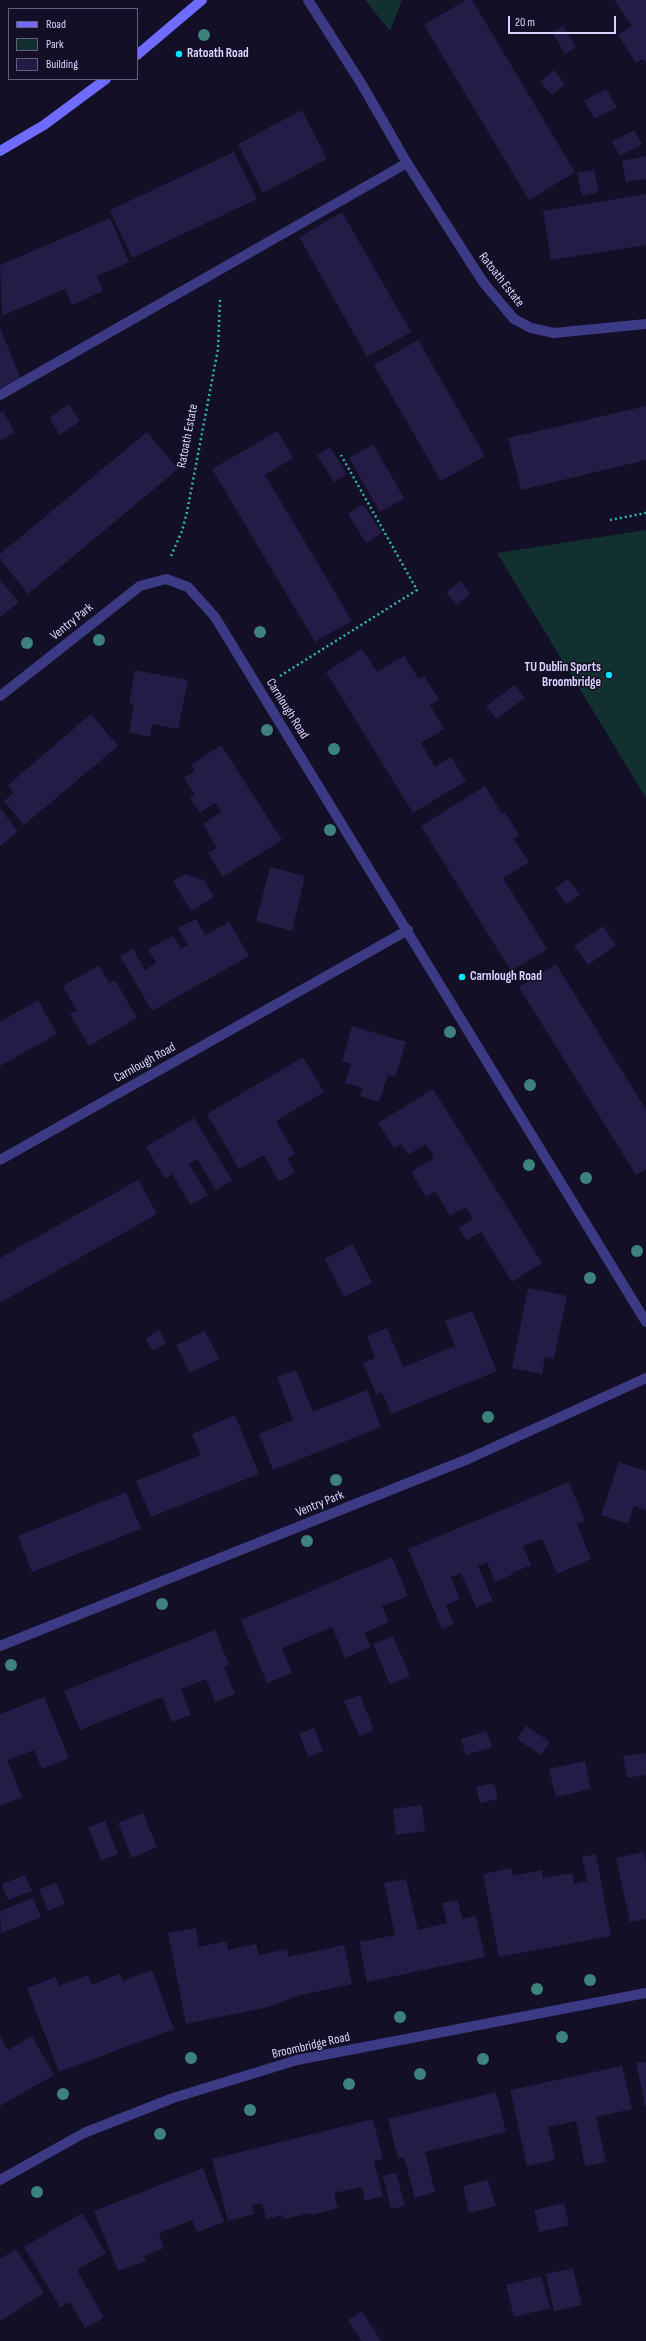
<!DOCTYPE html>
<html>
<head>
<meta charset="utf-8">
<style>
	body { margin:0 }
	#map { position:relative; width:646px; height:2341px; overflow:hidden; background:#130f26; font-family:"Sofia Sans Condensed",sans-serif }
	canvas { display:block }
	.legend { position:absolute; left:8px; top:8px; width:130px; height:72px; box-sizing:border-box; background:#130f26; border:1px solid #625e7d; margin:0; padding:5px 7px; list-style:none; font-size:12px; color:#d9d4ff }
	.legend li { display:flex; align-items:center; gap:8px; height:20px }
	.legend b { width:20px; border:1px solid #625e7d }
	.scale { position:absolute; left:508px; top:16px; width:108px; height:18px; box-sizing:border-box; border:2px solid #d9d4ff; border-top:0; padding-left:5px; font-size:12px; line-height:14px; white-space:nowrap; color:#d9d4ff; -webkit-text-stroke:3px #130f26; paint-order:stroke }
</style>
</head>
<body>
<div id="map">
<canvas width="646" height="2341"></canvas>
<ul class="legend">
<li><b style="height:5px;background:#6f6bff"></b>Road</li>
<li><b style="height:11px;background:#12302f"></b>Park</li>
<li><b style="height:11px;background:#241b47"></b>Building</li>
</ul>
<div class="scale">20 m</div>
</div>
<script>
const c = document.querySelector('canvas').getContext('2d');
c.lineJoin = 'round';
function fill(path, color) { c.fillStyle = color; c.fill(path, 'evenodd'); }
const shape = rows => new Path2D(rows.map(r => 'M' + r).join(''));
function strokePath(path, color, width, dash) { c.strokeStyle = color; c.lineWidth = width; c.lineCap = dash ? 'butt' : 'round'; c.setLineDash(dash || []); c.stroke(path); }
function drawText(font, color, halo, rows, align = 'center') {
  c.font = font + ' "Sofia Sans Condensed",sans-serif'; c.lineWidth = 3; c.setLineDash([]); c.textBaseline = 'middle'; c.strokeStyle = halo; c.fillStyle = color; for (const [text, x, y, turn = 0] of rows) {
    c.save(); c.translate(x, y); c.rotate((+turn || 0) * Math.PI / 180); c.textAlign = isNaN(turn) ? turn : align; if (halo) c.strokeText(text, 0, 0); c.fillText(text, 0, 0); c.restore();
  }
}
const green = shape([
	[365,0,402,0,390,31],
	[646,530,646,798,497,553]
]);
const building = shape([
	[466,0,472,0,575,172,529,200,424,25],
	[614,0,646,0,646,63,643,59,636,63,618,35,632,26],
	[563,26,576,47,565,54,552,32],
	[554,70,565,84,552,95,540,82],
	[606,89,617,107,595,119,584,101],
	[302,110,327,159,263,193,238,144],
	[634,130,642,144,620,156,612,142],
	[234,152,257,199,132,258,110,210],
	[646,156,646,179,626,182,622,161],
	[594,170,599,192,582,196,577,173],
	[646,194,646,245,551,260,543,211],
	[342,212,411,332,367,357,299,237],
	[110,218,129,262,97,276,103,291,72,305,65,289,2,316,0,265],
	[0,328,21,379,0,388],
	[418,340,485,456,441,481,374,365],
	[69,404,80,421,60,435,49,418],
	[646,406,646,460,521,490,508,438],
	[3,411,15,432,0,441,0,413],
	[278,431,293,458,265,475,352,621,315,642,212,469],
	[147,432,178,469,28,594,0,559,0,554],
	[373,444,404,498,380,512,349,458],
	[330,447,347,474,334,482,317,455],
	[363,504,382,533,366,543,348,514],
	[0,580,19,602,0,617],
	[460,581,470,594,457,605,446,592],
	[362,649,377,672,404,656,419,679,424,676,439,699,430,705,444,729,421,743,435,767,451,757,466,781,413,813,326,672],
	[135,670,188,680,178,729,152,724,150,737,129,732,134,705,129,704],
	[515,685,525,698,496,719,486,706],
	[91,714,118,746,24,825,4,801,14,793,8,785],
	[221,745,282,840,223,877,208,853,217,848,203,824,221,812,215,803,200,813,190,798,195,795,184,778,195,771,191,765],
	[485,786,502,814,505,812,519,835,514,839,529,862,503,878,547,949,511,971,421,826],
	[0,808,18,832,0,846],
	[270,867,305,876,292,931,256,921],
	[185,874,204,880,214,897,191,911,173,881],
	[568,879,580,895,566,904,555,888],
	[196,919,205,935,229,922,249,956,152,1011,120,956,133,949,145,970,156,963,148,949,173,936,181,949,188,945,178,928],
	[603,926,616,945,588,965,574,946],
	[556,964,646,1110,646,1169,636,1175,519,987],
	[99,965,109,983,115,980,137,1018,89,1046,70,1014,77,1011,63,986],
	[38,1000,57,1034,0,1066,0,1022],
	[352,1026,406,1042,395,1077,388,1075,379,1102,360,1096,363,1088,345,1083,351,1064,342,1061],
	[303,1057,324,1092,276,1121,295,1154,287,1158,295,1172,279,1182,264,1155,239,1169,207,1114],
	[433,1089,542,1263,512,1282,481,1232,466,1241,459,1228,473,1219,466,1207,450,1216,435,1191,426,1197,411,1172,434,1158,426,1144,408,1155,401,1144,394,1148,378,1123],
	[194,1118,232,1180,216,1190,197,1159,189,1164,208,1195,191,1205,172,1174,165,1179,146,1147],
	[138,1180,157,1214,0,1303,0,1258],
	[353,1244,372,1283,344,1297,325,1259],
	[528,1288,567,1296,554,1359,545,1357,542,1374,512,1368],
	[472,1311,497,1371,391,1414,382,1392,376,1394,363,1363,375,1358,367,1336,387,1328,403,1367,455,1346,445,1321],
	[159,1330,166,1343,153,1351,145,1339],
	[205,1331,219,1359,190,1373,176,1345],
	[296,1370,313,1412,367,1390,381,1427,273,1470,259,1434,293,1420,277,1377],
	[235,1415,259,1474,151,1517,136,1481,201,1455,192,1434],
	[619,1462,646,1471,646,1510,634,1506,628,1524,601,1515],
	[569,1482,585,1521,577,1524,591,1559,557,1574,542,1539,523,1546,531,1565,512,1573,513,1574,495,1582,487,1562,478,1566,493,1601,476,1608,461,1573,451,1577,460,1599,446,1605,454,1624,442,1629,408,1549],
	[126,1492,141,1529,32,1572,18,1536],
	[392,1557,408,1596,382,1606,389,1622,364,1633,371,1647,345,1658,332,1627,282,1648,292,1673,267,1683,241,1620],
	[215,1630,229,1665,224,1667,235,1694,215,1702,206,1679,181,1689,191,1715,172,1722,162,1697,80,1730,64,1691],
	[393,1636,410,1676,390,1684,373,1644],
	[360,1695,374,1730,359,1736,344,1701],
	[44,1697,69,1758,42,1769,34,1750,7,1760,22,1797,0,1806,0,1714],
	[526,1726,550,1742,541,1755,517,1739],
	[314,1728,323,1751,308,1757,299,1734],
	[486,1731,492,1747,466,1755,461,1739],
	[646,1753,646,1775,627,1778,623,1756],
	[585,1761,591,1789,556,1797,549,1769],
	[494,1783,498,1799,480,1803,476,1787],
	[422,1805,425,1831,396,1835,393,1809],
	[143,1813,157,1847,132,1858,118,1823],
	[105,1821,118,1854,101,1860,88,1827],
	[644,1852,646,1863,646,1919,630,1922,616,1858],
	[596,1854,611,1936,499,1957,483,1874,512,1868,513,1876,542,1870,543,1878,572,1873,574,1884,587,1881,582,1857],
	[25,1875,32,1891,8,1900,2,1884],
	[406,1879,418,1930,447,1923,442,1903,458,1900,462,1919,476,1916,485,1957,367,1982,359,1942,395,1935,384,1883],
	[56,1883,65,1904,48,1911,39,1889],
	[33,1898,41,1917,1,1933,0,1911],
	[196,1928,199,1947,227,1941,228,1950,256,1944,259,1955,287,1949,288,1957,344,1945,352,1984,297,1996,269,2007,186,2024,168,1933],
	[152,1970,174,2029,59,2072,27,1988,56,1977,59,1986,88,1975,91,1985,120,1974,123,1981],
	[0,2036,8,2050,32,2036,54,2075,0,2106],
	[646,2062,646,2106,645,2106,636,2063],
	[622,2066,632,2109,596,2117,606,2162,585,2166,576,2121,548,2127,555,2160,527,2166,510,2090],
	[496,2092,506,2132,425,2152,435,2192,415,2198,404,2157,398,2158,388,2119],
	[373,2119,383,2159,374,2161,383,2196,365,2201,362,2187,334,2193,338,2208,312,2215,311,2213,284,2219,283,2215,266,2219,262,2203,252,2205,254,2214,228,2221,212,2159],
	[203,2168,224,2222,197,2232,192,2220,159,2233,164,2248,144,2256,146,2261,118,2271,94,2211],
	[396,2173,405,2206,391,2209,383,2176],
	[488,2180,496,2206,469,2213,463,2186],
	[564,2203,569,2225,539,2232,534,2210],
	[82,2213,106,2253,77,2270,104,2318,85,2328,70,2302,60,2307,24,2247],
	[16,2249,44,2293,0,2321,0,2259],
	[573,2268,582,2305,554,2311,546,2274],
	[541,2276,550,2308,514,2317,506,2285],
	[362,2311,381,2341,362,2341,348,2320]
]);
const path = shape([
	[610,520,646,513],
	[171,556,182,531,187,512,218,349,220,299],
	[280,676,417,590,341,455]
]);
const service = shape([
	[0,395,407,163]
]);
const minor = shape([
	[308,0,361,83,407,163,483,282,514,319,531,328,554,333,646,324],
	[0,696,140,586,166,579,188,587,215,617,646,1322],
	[0,1160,408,930],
	[0,1646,468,1459,646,1378]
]);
const tertiary = shape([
	[0,2180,84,2133,173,2098,297,2060,646,1993]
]);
const secondary = shape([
	[137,55,202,0],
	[0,151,44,125,106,79]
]);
const trees = [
	[204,35],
	[260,632],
	[99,640],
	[27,643],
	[267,730],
	[334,749],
	[330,830],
	[450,1032],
	[530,1085],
	[529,1165],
	[586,1178],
	[637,1251],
	[590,1278],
	[488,1417],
	[336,1480],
	[307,1541],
	[162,1604],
	[11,1665],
	[590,1980],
	[537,1989],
	[400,2017],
	[562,2037],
	[191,2058],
	[483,2059],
	[420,2074],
	[349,2084],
	[63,2094],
	[250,2110],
	[160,2134],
	[37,2192]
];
const markers = [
	[179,54,4,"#00e5ff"],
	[609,675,4,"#00e5ff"],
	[462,977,4,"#00e5ff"]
];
const poiNames = [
	["Ratoath Road",187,54],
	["TU Dublin Sports",601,668,"right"],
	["Broombridge",601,683,"right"],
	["Carnlough Road",470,977]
];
const streetNames = [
	["Ratoath Estate",501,280,52],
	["Ratoath Estate",188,436,-79],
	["Ventry Park",72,622,-39],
	["Carnlough Road",287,709,58],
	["Carnlough Road",145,1063,-29],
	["Ventry Park",320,1504,-22],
	["Broombridge Road",311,2046,-13]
];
fill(green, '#12302f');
fill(building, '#241b47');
strokePath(path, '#2fb8b0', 2.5, [2, 3]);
strokePath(service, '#3d3a85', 10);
strokePath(minor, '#3d3a85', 10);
strokePath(tertiary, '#3d3a85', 10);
strokePath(secondary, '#6f6bff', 10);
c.fillStyle = '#3d827b';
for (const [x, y] of trees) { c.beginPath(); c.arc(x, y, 6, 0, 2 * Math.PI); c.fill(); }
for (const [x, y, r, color] of markers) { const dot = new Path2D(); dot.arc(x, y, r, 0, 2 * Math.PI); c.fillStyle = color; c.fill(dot); strokePath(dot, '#130f26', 1.5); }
drawText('bold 13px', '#d9d4ff', '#130f26', poiNames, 'left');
drawText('13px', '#d9d4ff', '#130f26', streetNames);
</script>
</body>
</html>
